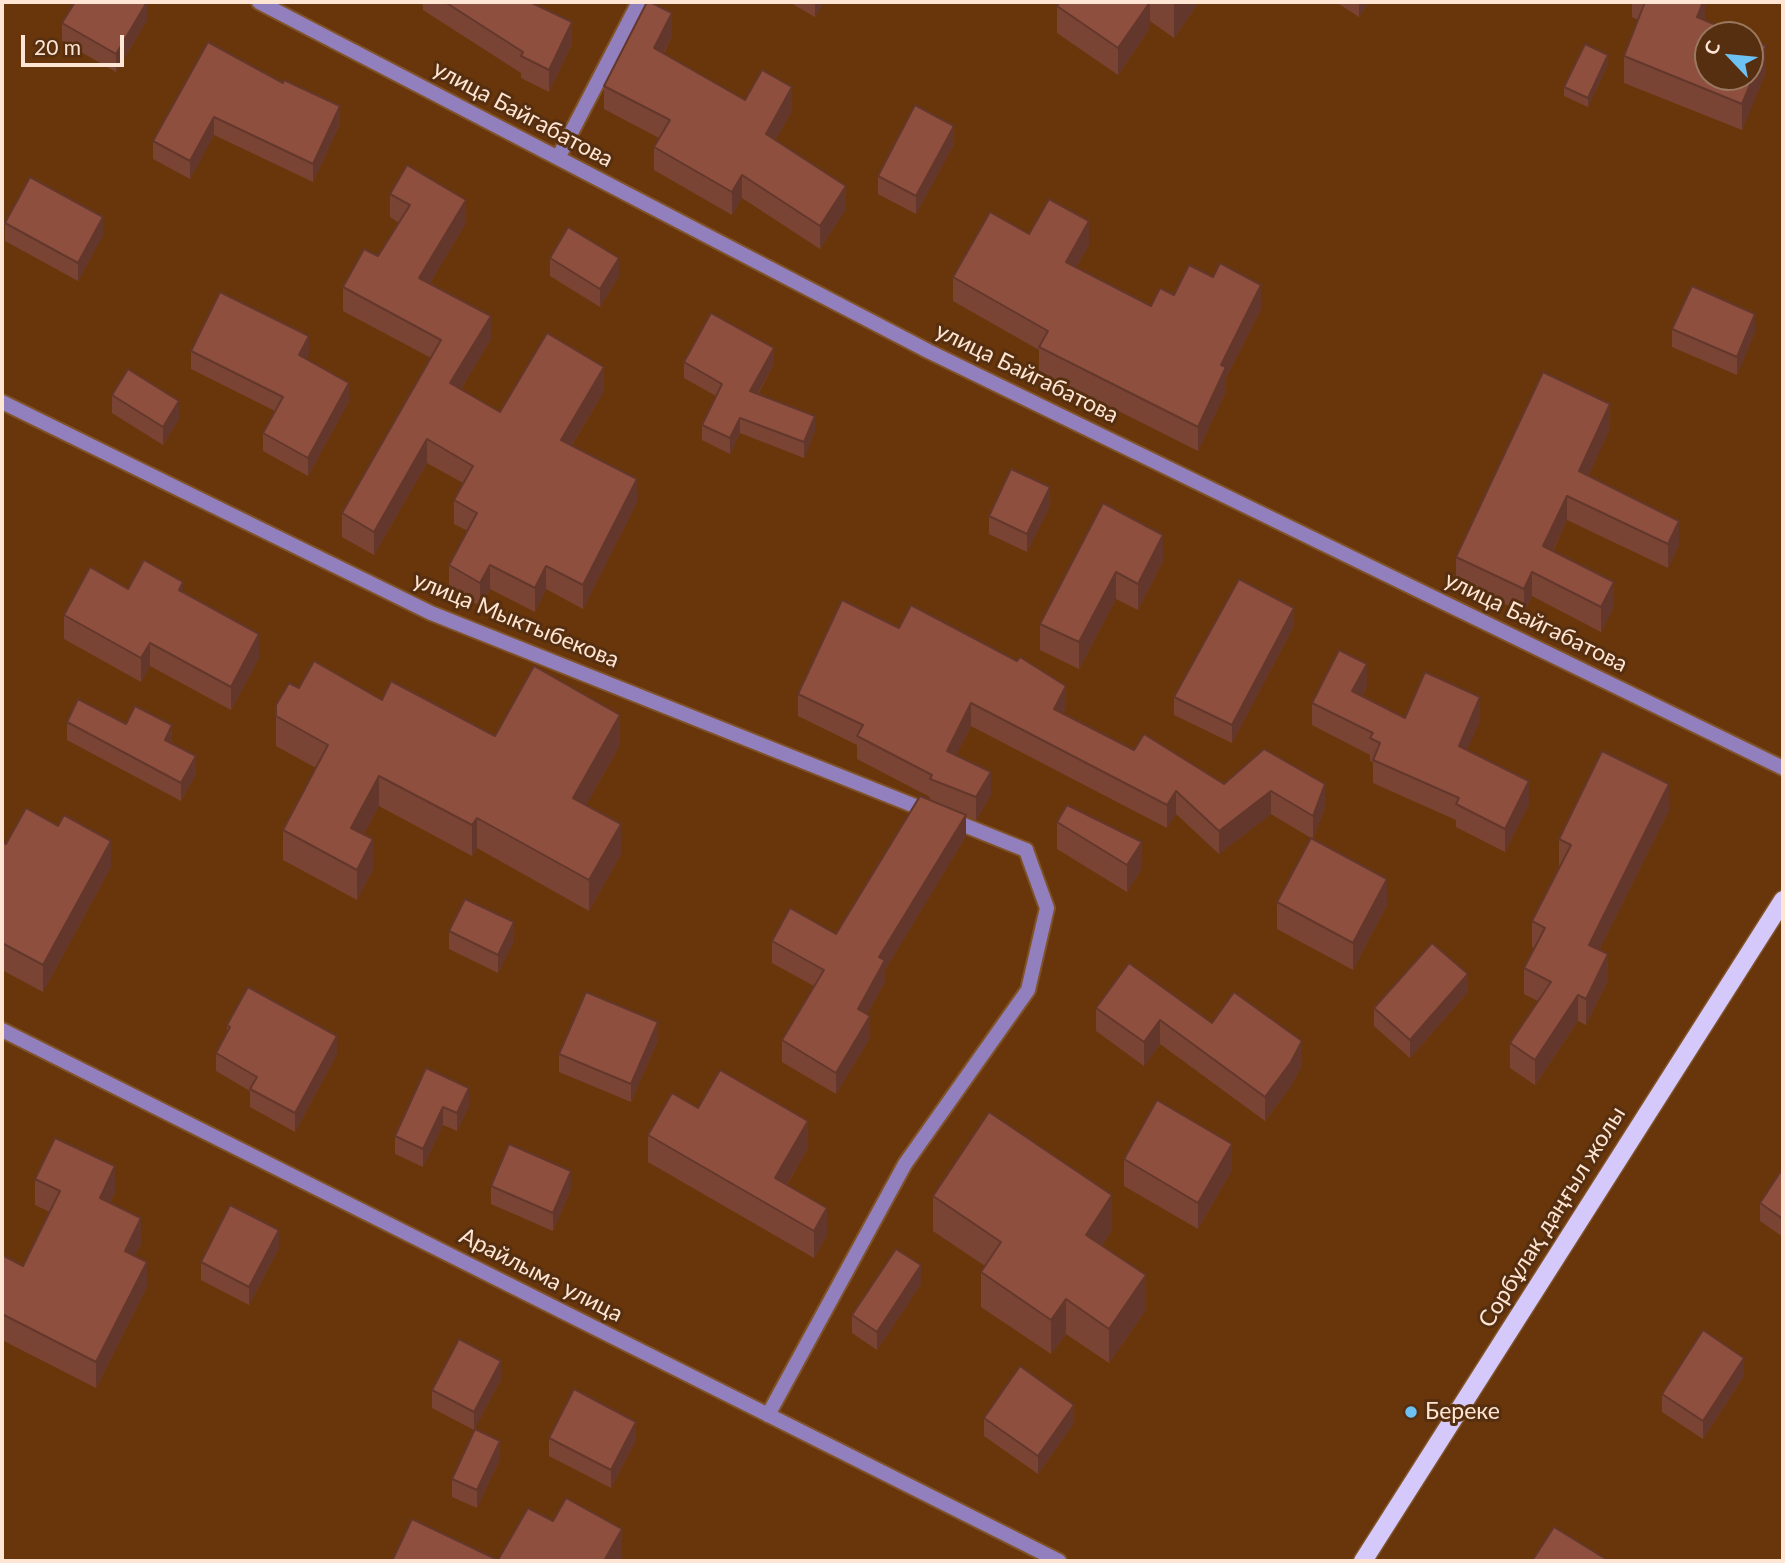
<!DOCTYPE html>
<html>
<head>
<meta charset="utf-8">
<style>
	body { margin:0 }
	#map { position:relative; width:1785px; height:1563px; overflow:hidden; background:#68360a; font-family:Lato,sans-serif }
	canvas { display:block }
	.frame { position:absolute; inset:0; border:4px solid #fee5d4; pointer-events:none }
	.north { position:absolute; left:1694px; top:21px; width:70px; height:70px; box-sizing:border-box; background:#562f11; border:2px solid #99785f; border-radius:50%; rotate:296deg; font-size:19px; font-weight:700; line-height:28px; text-align:center; color:#fee5d4 }
	.north::after { content:''; display:block; margin:auto; width:24px; height:32px; background:#6ec2f3; clip-path:polygon(50% 0,100% 100%,50% 72%,0 100%) }
	.scale { position:absolute; left:21px; top:35px; width:103px; height:32px; box-sizing:border-box; border:4px solid #fee5d4; border-top:0; padding-left:9px; font-size:21px; line-height:24px; white-space:nowrap; color:#fee5d4; -webkit-text-stroke:5px #562f11; paint-order:stroke }
</style>
</head>
<body>
<div id="map">
<canvas width="1785" height="1563"></canvas>
<div class="frame"></div>
<div class="north">С</div>
<div class="scale">20 m</div>
</div>
<script>
const c = document.querySelector('canvas').getContext('2d');
c.lineJoin = 'round';
const shape = rows => new Path2D(rows.map(r => 'M' + r).join(''));
function strokePath(path, color, width, dash) { c.strokeStyle = color; c.lineWidth = width; c.lineCap = dash ? 'butt' : 'round'; c.setLineDash(dash || []); c.stroke(path); }
function fill(path, color) { c.fillStyle = color; c.fill(path, 'evenodd'); }
function drawText(font, color, halo, rows, align = 'center') {
  c.font = font + ' Lato,sans-serif'; c.lineWidth = 6; c.setLineDash([]); c.textBaseline = 'middle'; c.strokeStyle = halo; c.fillStyle = color; for (const [text, x, y, turn = 0] of rows) {
    c.save(); c.translate(x, y); c.rotate((+turn || 0) * Math.PI / 180); c.textAlign = isNaN(turn) ? turn : align; if (halo) c.strokeText(text, 0, 0); c.fillText(text, 0, 0); c.restore();
  }
}
const lane = shape([
	[768,1415,905,1164,1028,990,1047,908,1026,850]
]);
const street = shape([
	[259,2,928,351,1783,768],
	[558,158,639,2],
	[2,402,431,613,930,812],
	[949,819,1026,850],
	[2,1030,1059,1561]
]);
const primary = shape([
	[1363,1561,1783,900]
]);
const wall = shape([
	[417,2,537,2,535,4,572,44,549,92,521,78,521,73,423,10,423,5],
	[789,2,824,2,815,17],
	[1060,2,1199,2,1174,38,1150,21,1150,28,1118,75,1057,33,1057,6],
	[1336,2,1369,2,1359,17],
	[1632,2,1705,2,1705,21,1766,72,1742,130,1624,83,1624,56,1638,20,1632,17],
	[147,20,116,72,62,41,62,23],
	[672,36,664,53,745,100,792,111,775,140,846,209,820,249,742,198,732,215,654,170,654,147,659,138,604,109,604,86],
	[1608,64,1588,107,1564,96,1564,87],
	[283,83,340,124,313,182,214,135,190,179,153,159,153,141],
	[954,144,916,214,878,194,878,176],
	[390,194,466,223,430,283,491,339,461,389,500,412,604,391,572,445,637,502,583,609,546,589,535,612,490,589,480,606,449,589,449,565,468,531,454,524,454,500,463,483,427,463,374,555,342,537,342,513,431,358,343,311,343,287,378,256,399,223,390,217],
	[5,223,103,235,78,281,5,241],
	[1029,234,1089,245,1076,267,1151,306,1174,295,1261,309,1226,378,1226,391,1198,451,1039,371,1039,350,953,301,953,277],
	[550,258,619,276,600,307,550,276],
	[1672,329,1755,332,1737,375,1672,347],
	[191,351,309,354,306,359,349,401,308,476,263,451,263,433,275,411,191,369],
	[684,362,774,364,758,394,815,431,804,458,740,433,730,454,702,440,702,425,716,396,684,378],
	[112,395,179,419,163,445,112,413],
	[1610,429,1588,476,1679,545,1668,568,1567,520,1553,551,1614,607,1601,632,1532,596,1524,613,1456,582,1456,557],
	[1103,503,1163,561,1138,610,1116,599,1079,669,1040,650,1040,624],
	[1050,506,1027,552,989,534,989,516],
	[128,589,183,593,259,658,231,710,150,666,141,682,64,639,64,615],
	[1294,626,1232,743,1174,715,1174,697],
	[1367,686,1362,696,1405,718,1480,720,1467,750,1529,804,1505,852,1456,827,1456,820,1373,783,1373,762,1370,761,1370,755,1312,725,1312,703],
	[299,688,382,700,495,736,620,745,586,805,621,854,589,911,477,848,472,856,379,806,364,834,373,869,357,900,283,860,283,830,316,768,276,746,276,705],
	[798,694,1066,708,1063,713,1134,750,1224,784,1264,749,1325,807,1313,839,1387,905,1353,970,1277,929,1277,902,1311,838,1271,814,1219,854,1176,814,1167,828,971,726,956,755,991,795,976,820,966,816,966,836,885,970,885,982,867,1014,870,1038,836,1094,782,1062,782,1040,814,986,772,963,772,941,836,934,930,800,930,797,857,759,857,745,798,716],
	[67,722,126,724,172,744,196,774,181,801,67,740],
	[1669,810,1599,950,1608,980,1586,1025,1578,1021,1535,1085,1510,1068,1510,1043,1538,1001,1524,994,1524,968,1534,948,1532,947,1532,921,1560,865,1559,865,1559,839],
	[1057,822,1142,868,1127,892,1057,849],
	[2,842,6,844,111,867,43,992,2,970],
	[449,931,514,941,498,973,449,949],
	[1468,992,1410,1058,1374,1026,1374,1008],
	[1096,1008,1212,1023,1302,1065,1291,1086,1265,1121,1160,1044,1144,1066,1096,1031],
	[227,1025,337,1054,295,1132,250,1107,250,1091,216,1071,216,1053,227,1033],
	[658,1040,631,1102,559,1072,559,1054],
	[426,1068,469,1106,457,1131,443,1125,423,1167,395,1154,395,1136],
	[698,1108,808,1148,787,1185,827,1235,814,1258,648,1162,648,1135],
	[1124,1159,1232,1170,1198,1229,1124,1186],
	[1783,1168,1783,1237,1760,1221,1760,1203],
	[35,1179,115,1192,110,1203,141,1244,135,1256,147,1287,96,1388,2,1340,2,1255,23,1266,50,1212,35,1205],
	[491,1186,571,1189,553,1231,491,1204],
	[933,1196,1112,1230,1102,1245,1146,1310,1109,1363,1066,1334,1051,1354,981,1307,981,1272,985,1266,933,1231],
	[279,1248,249,1305,201,1280,201,1262],
	[921,1284,877,1350,852,1333,852,1315],
	[1744,1376,1703,1439,1662,1412,1662,1394],
	[501,1379,474,1430,432,1408,432,1390],
	[984,1418,1074,1423,1038,1474,984,1436],
	[549,1438,636,1440,611,1488,549,1456],
	[500,1459,477,1508,452,1497,452,1479]
]);
const shadedWall = shape([
	[147,2,147,20,116,72,116,54],
	[815,2,824,2,815,17],
	[1150,2,1150,28,1118,75,1118,48],
	[1176,2,1199,2,1174,38,1174,5],
	[1359,2,1369,2,1359,17],
	[1703,2,1705,2,1705,23,1697,17],
	[672,13,672,36,654,71,654,48],
	[572,22,572,44,549,92,549,70],
	[1766,46,1766,72,1742,130,1742,104],
	[1608,55,1608,64,1588,107,1588,98],
	[792,87,792,111,766,157,766,134],
	[340,106,340,124,313,182,313,164],
	[214,117,214,135,190,179,190,161],
	[954,126,954,144,916,214,916,196],
	[742,175,742,198,732,215,732,192],
	[846,186,846,209,820,249,820,226],
	[466,200,466,223,419,301,419,278],
	[103,217,103,235,78,281,78,263],
	[1089,221,1089,245,1066,286,1066,262],
	[619,258,619,276,600,307,600,289],
	[1261,285,1261,309,1226,378,1226,391,1198,451,1198,427,1221,365],
	[1755,314,1755,332,1737,375,1737,357],
	[491,316,491,339,450,407,450,383],
	[309,336,309,354,299,373,299,355],
	[774,348,774,364,750,407,750,391],
	[604,367,604,391,561,463,561,440],
	[349,383,349,401,308,476,308,458],
	[179,401,179,419,163,445,163,427],
	[1610,404,1610,429,1579,496,1579,471],
	[815,416,815,431,804,458,804,442],
	[740,418,740,433,730,454,730,438],
	[427,439,427,463,374,555,374,532],
	[637,479,637,502,583,609,583,585],
	[1050,487,1050,506,1027,552,1027,534],
	[1567,496,1567,520,1543,571,1543,546],
	[1679,521,1679,545,1668,568,1668,544],
	[1163,535,1163,561,1138,610,1138,584],
	[490,565,490,589,480,606,480,583],
	[546,566,546,589,535,612,535,588],
	[1116,572,1116,599,1079,669,1079,642],
	[1532,572,1532,596,1524,613,1524,589],
	[183,582,183,605,179,590],
	[1614,582,1614,607,1601,632,1601,607],
	[1294,608,1294,626,1232,743,1232,725],
	[259,634,259,658,231,710,231,687],
	[150,643,150,666,141,682,141,658],
	[1367,664,1367,686,1352,714,1352,691],
	[1066,686,1066,708,1054,731,1054,709],
	[1480,697,1480,720,1459,769,1459,746],
	[971,703,971,726,947,773,947,751],
	[620,715,620,745,573,828,573,798],
	[172,725,172,744,165,740],
	[196,756,196,774,181,801,181,783],
	[991,772,991,795,976,820,976,797],
	[379,776,379,806,351,858,351,828],
	[1529,781,1529,804,1505,852,1505,829],
	[1325,784,1325,807,1313,839,1313,816],
	[1669,784,1669,810,1589,970,1589,945],
	[1176,791,1176,814,1167,828,1167,805],
	[1271,791,1271,814,1219,854,1219,831],
	[966,815,966,836,885,970,885,982,858,1031,858,1009,879,957],
	[477,818,477,848,472,856,472,825],
	[621,824,621,854,589,911,589,880],
	[373,839,373,869,357,900,357,870],
	[111,841,111,867,43,992,43,965],
	[1142,842,1142,868,1127,892,1127,865],
	[1387,879,1387,905,1353,970,1353,943],
	[514,922,514,941,498,973,498,955],
	[1608,954,1608,980,1586,1025,1586,999],
	[1468,974,1468,992,1410,1058,1410,1040],
	[1578,995,1578,1021,1535,1085,1535,1060],
	[870,1016,870,1038,836,1094,836,1073],
	[1160,1020,1160,1044,1144,1066,1144,1042],
	[658,1022,658,1040,631,1102,631,1084],
	[337,1036,337,1054,295,1132,295,1113],
	[1302,1041,1302,1065,1291,1086,1265,1121,1265,1097],
	[469,1088,469,1106,457,1131,457,1113],
	[443,1107,443,1125,423,1167,423,1149],
	[808,1121,808,1148,775,1205,775,1178],
	[1232,1144,1232,1170,1198,1229,1198,1203],
	[115,1166,115,1192,100,1224,100,1198],
	[571,1171,571,1189,553,1231,553,1213],
	[1112,1195,1112,1230,1086,1269,1086,1235],
	[827,1208,827,1235,814,1258,814,1231],
	[141,1218,141,1244,125,1277,125,1251],
	[279,1230,279,1248,249,1305,249,1287],
	[147,1262,147,1287,96,1388,96,1362],
	[921,1265,921,1284,877,1350,877,1332],
	[1146,1275,1146,1310,1109,1363,1109,1329],
	[1066,1299,1066,1334,1051,1354,1051,1320],
	[1744,1358,1744,1376,1703,1439,1703,1421],
	[501,1361,501,1379,474,1430,474,1412],
	[1074,1405,1074,1423,1038,1474,1038,1456],
	[636,1422,636,1440,611,1488,611,1470],
	[500,1441,500,1459,477,1508,477,1490],
	[622,1529,622,1561,604,1561]
]);
const building = shape([
	[75,2,147,2,116,54,62,23,75,2],
	[445,2,530,2,572,22,549,70,521,56,523,52,445,2],
	[647,2,650,2,672,13,654,48,745,100,762,70,792,87,766,134,846,186,820,226,742,175,732,192,654,147,670,120,604,86,647,2],
	[1060,2,1150,2,1118,48,1057,6,1060,2],
	[1645,2,1703,2,1697,17,1740,35,1708,35,1708,77,1750,77,1750,39,1766,46,1742,104,1624,56,1645,2],
	[208,42,283,83,284,80,340,106,313,164,214,117,190,161,153,141,208,42],
	[1585,44,1608,55,1588,98,1564,87,1585,44],
	[915,105,954,126,916,196,878,176,915,105],
	[407,165,466,200,419,278,491,316,450,383,500,412,547,333,604,367,561,440,637,479,583,585,546,566,535,588,490,565,480,583,449,565,477,513,454,500,473,466,427,439,374,532,342,513,441,340,343,287,364,249,378,256,410,205,390,194,407,165],
	[30,177,103,217,78,263,5,223,30,177],
	[1049,199,1089,221,1066,262,1151,306,1160,288,1174,295,1189,265,1213,277,1220,263,1261,285,1221,365,1226,367,1198,427,1039,347,1048,331,953,277,990,212,1029,234,1049,199],
	[568,227,619,258,600,289,550,258,568,227],
	[1692,286,1755,314,1737,357,1672,329,1692,286],
	[220,292,309,336,299,355,349,383,308,458,263,433,283,397,191,351,220,292],
	[711,313,774,348,750,391,815,416,804,442,740,418,730,438,702,425,722,384,684,362,711,313],
	[128,369,179,401,163,427,112,395,128,369],
	[1543,372,1610,404,1579,471,1679,521,1668,544,1567,496,1543,546,1614,582,1601,607,1532,572,1524,589,1456,557,1543,372],
	[1011,469,1050,487,1027,534,989,516,1011,469],
	[1103,503,1163,535,1138,584,1116,572,1079,642,1040,624,1103,503],
	[144,560,183,582,179,590,259,634,231,687,150,643,141,658,64,615,90,567,128,589,144,560],
	[1239,579,1294,608,1232,725,1174,697,1239,579],
	[842,600,899,628,911,605,1017,661,1020,657,1066,686,1054,709,1134,750,1144,734,1224,784,1264,749,1325,784,1313,816,1271,791,1219,831,1176,791,1167,805,971,703,947,751,991,772,976,797,930,779,932,775,857,736,863,725,798,694,842,600],
	[1339,650,1367,664,1352,691,1405,718,1425,672,1480,697,1459,746,1529,781,1505,829,1456,804,1459,798,1373,760,1380,743,1370,738,1373,733,1312,703,1339,650],
	[314,661,382,700,391,681,495,736,534,666,620,715,573,798,621,824,589,880,477,818,472,825,379,776,351,828,373,839,357,870,283,830,328,745,276,716,276,705,289,683,299,688,314,661],
	[78,699,126,724,135,706,172,725,165,740,196,756,181,783,67,722,78,699],
	[1602,751,1669,784,1589,945,1608,954,1586,999,1578,995,1535,1060,1510,1043,1551,982,1524,968,1545,928,1532,921,1571,845,1559,839,1602,751],
	[920,796,966,815,879,957,885,960,858,1009,870,1016,836,1073,782,1040,824,970,772,941,790,908,836,934,920,796],
	[1067,805,1142,842,1127,865,1057,822,1067,805],
	[26,808,58,826,64,815,111,841,43,965,2,943,2,842,6,844,26,808],
	[1311,838,1387,879,1353,943,1277,902,1311,838],
	[465,899,514,922,498,955,449,931,465,899],
	[1432,943,1468,974,1410,1040,1374,1008,1432,943],
	[1129,963,1212,1023,1234,992,1302,1041,1291,1062,1265,1097,1160,1020,1144,1042,1096,1008,1129,963],
	[248,987,337,1036,295,1113,250,1089,257,1077,216,1053,230,1027,227,1025,248,987],
	[586,992,658,1022,631,1084,559,1054,586,992],
	[426,1068,469,1088,457,1113,443,1107,423,1149,395,1136,426,1068],
	[720,1070,808,1121,775,1178,827,1208,814,1231,648,1135,672,1093,698,1108,720,1070],
	[1157,1100,1232,1144,1198,1203,1124,1159,1157,1100],
	[989,1112,1112,1195,1086,1235,1146,1275,1109,1329,1066,1299,1051,1320,981,1272,1001,1242,933,1196,989,1112],
	[55,1138,115,1166,100,1198,141,1218,125,1251,147,1262,96,1362,2,1314,2,1255,23,1266,60,1191,35,1179,55,1138],
	[509,1144,571,1171,553,1213,491,1186,509,1144],
	[1783,1168,1783,1219,1760,1203,1783,1168],
	[230,1205,279,1230,249,1287,201,1262,230,1205],
	[896,1249,921,1265,877,1332,852,1315,896,1249],
	[1703,1330,1744,1358,1703,1421,1662,1394,1703,1330],
	[459,1339,501,1361,474,1412,432,1390,459,1339],
	[1020,1366,1074,1405,1038,1456,984,1418,1020,1366],
	[574,1389,636,1422,611,1470,549,1438,574,1389],
	[475,1429,500,1441,477,1490,452,1479,475,1429],
	[566,1498,622,1529,604,1561,392,1561,412,1519,498,1560,528,1508,553,1521,566,1498],
	[1554,1527,1609,1561,1532,1561,1554,1527]
]);
const markers = [
	[1411,1412,7,"#6ec2f3"]
];
const streetNames = [
	["улица Байгабатова",523,114,28],
	["улица Байгабатова",1027,373,26],
	["улица Мыктыбекова",516,620,22],
	["улица Байгабатова",1536,622,26],
	["Сорбұлақ даңғыл жолы",1552,1217,-58],
	["Арайлыма улица",541,1275,27]
];
const poiNames = [
	["Береке",1425,1412]
];
strokePath(lane, '#80522a', 18);
strokePath(street, '#80522a', 18);
strokePath(primary, '#80522a', 21);
strokePath(lane, '#9180bd', 14);
strokePath(street, '#9180bd', 14);
strokePath(primary, '#d4c9fa', 18);
fill(wall, '#7a4435');
fill(shadedWall, '#63372b');
fill(building, '#8e4f3e');
strokePath(building, '#63372b', 2);
for (const [x, y, r, color] of markers) { const dot = new Path2D(); dot.arc(x, y, r, 0, 2 * Math.PI); c.fillStyle = color; c.fill(dot); strokePath(dot, '#562f11', 2.5); }
drawText('23px', '#fee5d4', '#562f11', streetNames);
drawText('23px', '#fee5d4', '#562f11', poiNames, 'left');
</script>
</body>
</html>
